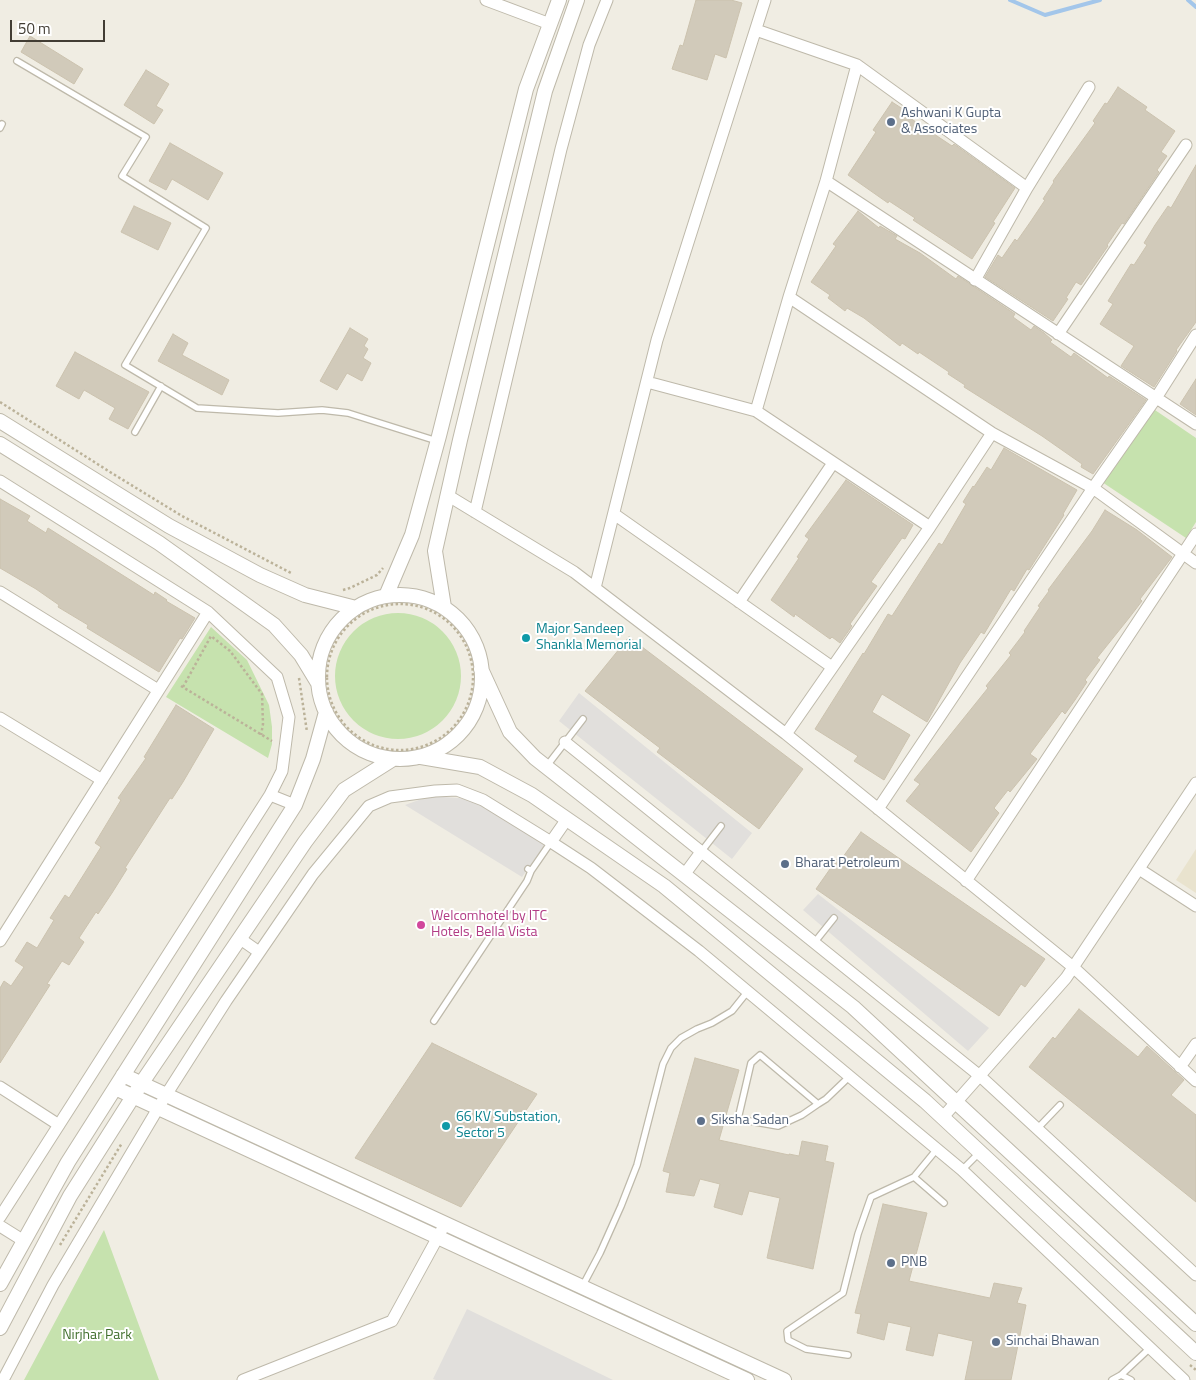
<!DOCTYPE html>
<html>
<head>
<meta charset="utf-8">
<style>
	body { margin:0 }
	#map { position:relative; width:1196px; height:1380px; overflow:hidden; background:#f0ede3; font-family:"Titillium Web",sans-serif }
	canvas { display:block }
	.scale { position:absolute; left:10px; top:20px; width:95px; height:22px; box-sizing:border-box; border:2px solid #423d34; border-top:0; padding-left:6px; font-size:15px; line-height:18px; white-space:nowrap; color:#423d34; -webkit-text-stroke:4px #fff; paint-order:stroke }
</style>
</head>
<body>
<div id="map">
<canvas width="1196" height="1380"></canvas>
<div class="scale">50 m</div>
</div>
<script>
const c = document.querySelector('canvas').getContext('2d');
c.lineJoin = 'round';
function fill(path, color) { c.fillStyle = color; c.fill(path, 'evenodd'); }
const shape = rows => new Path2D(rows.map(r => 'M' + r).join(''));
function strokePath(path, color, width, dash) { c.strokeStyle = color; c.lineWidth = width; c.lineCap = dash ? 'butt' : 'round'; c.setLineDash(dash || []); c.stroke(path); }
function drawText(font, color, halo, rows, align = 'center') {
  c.font = font + ' "Titillium Web",sans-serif'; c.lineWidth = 4; c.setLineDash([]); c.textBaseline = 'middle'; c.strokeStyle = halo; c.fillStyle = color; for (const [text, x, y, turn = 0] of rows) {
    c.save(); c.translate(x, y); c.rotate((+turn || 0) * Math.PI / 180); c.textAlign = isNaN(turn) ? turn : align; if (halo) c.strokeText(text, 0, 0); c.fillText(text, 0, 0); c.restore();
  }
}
const education = shape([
	[1196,849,1196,893,1176,880]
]);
const green = shape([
	[1152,408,1196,438,1196,522,1186,538,1102,482],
	'335 676a63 63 0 1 1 126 0a63 63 0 1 1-126 0Z',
	[211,627,247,660,269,705,272,727,272,744,268,758,166,697],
	[104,1230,159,1380,24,1380]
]);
const parking = shape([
	[579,693,752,833,732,859,559,721],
	[430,796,471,799,546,843,522,877,405,805],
	[818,894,989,1028,968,1051,803,910],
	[467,1309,613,1380,436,1380,433,1379]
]);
const stream = shape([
	[1010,0,1045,15,1100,0],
	[1188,0,1196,7]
]);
const building = shape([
	[696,0,731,0,742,3,726,58,715,54,707,80,672,69,680,45,683,46,696,0],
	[30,36,83,69,74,84,21,52,30,36],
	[146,70,169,84,156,106,163,110,154,124,124,105,146,70],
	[1118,87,1147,107,1145,110,1175,131,1161,152,1167,156,1157,170,1159,172,1124,224,1122,223,1107,245,1108,246,1081,285,1076,282,1066,298,1068,299,1053,321,985,277,998,255,1002,258,1015,239,1017,241,1031,221,1045,200,1043,199,1054,182,1053,181,1095,123,1093,121,1105,103,1107,104,1118,87],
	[892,102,909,113,907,116,952,146,954,144,1015,188,993,222,995,223,972,259,913,220,915,218,889,201,888,203,848,175,876,132,873,130,892,102],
	[170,143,223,173,208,200,172,179,166,190,149,181,170,143],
	[1196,165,1196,322,1176,350,1177,351,1154,387,1121,366,1134,346,1100,324,1113,304,1108,301,1131,264,1134,265,1147,245,1144,243,1155,225,1168,206,1171,208,1196,165],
	[134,206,171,223,158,250,121,232,134,206],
	[858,211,879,228,880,226,897,236,895,239,920,253,956,279,958,276,1015,314,1013,317,1031,330,1034,326,1044,333,1052,340,1050,342,1071,357,1074,353,1108,378,1109,376,1146,400,1093,474,1081,467,1082,464,1042,436,964,387,965,385,948,374,949,372,919,352,918,354,902,343,900,346,864,318,847,308,845,311,828,298,830,295,811,282,836,246,833,244,858,211],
	[350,328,368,339,364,346,368,349,363,358,371,363,362,381,347,373,337,390,320,381,350,328],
	[173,334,188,343,182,355,229,380,222,395,158,361,173,334],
	[75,352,149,392,128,429,109,419,115,408,84,390,79,399,56,386,75,352],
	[1196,379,1196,415,1180,404,1196,379],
	[1004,448,1077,490,1063,514,1064,515,1029,570,1027,569,1014,591,1011,589,984,634,981,632,960,663,927,722,882,694,872,712,910,735,884,780,854,761,858,756,815,729,863,653,864,654,888,614,892,616,939,543,942,545,966,504,963,502,973,486,974,487,987,467,991,470,1004,448],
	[846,480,913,525,905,539,902,538,871,582,877,586,850,624,852,626,840,643,832,637,830,639,795,614,794,617,771,600,799,558,797,557,809,539,805,536,846,480],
	[0,499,30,516,27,521,46,533,48,528,154,595,155,592,167,600,166,601,195,618,182,639,180,638,159,672,87,628,88,625,58,607,59,605,36,589,0,568,0,499],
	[1105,510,1137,530,1172,557,1140,599,1142,601,1129,618,1097,658,1100,660,1085,680,1087,682,1075,700,1065,714,1062,711,1030,754,1037,759,1010,792,1008,790,994,808,999,813,971,852,906,801,920,784,914,780,988,688,986,686,1011,655,1009,653,1025,632,1024,631,1040,607,1038,606,1049,591,1048,590,1092,531,1105,510],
	[629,637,803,769,759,829,657,752,660,748,585,691,629,637],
	[176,705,214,729,183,782,172,799,170,798,125,868,127,869,112,893,98,914,96,912,79,938,84,942,69,965,62,961,47,984,50,985,0,1063,0,988,4,981,11,986,24,967,15,961,27,942,37,948,54,920,50,918,65,895,69,898,101,847,95,843,121,800,118,798,146,758,144,757,176,705],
	[861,832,1045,959,1025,987,1021,984,999,1016,816,889,837,859,840,861,861,832],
	[1079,1009,1138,1057,1147,1046,1184,1080,1171,1095,1196,1115,1196,1202,1029,1067,1053,1037,1055,1039,1079,1009],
	[432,1043,537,1094,461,1207,355,1158,432,1043],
	[695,1058,739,1070,719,1140,789,1155,789,1154,799,1156,802,1141,828,1146,825,1161,834,1163,813,1269,767,1258,780,1198,749,1191,742,1215,714,1207,720,1184,700,1179,694,1196,666,1192,670,1173,663,1171,695,1058],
	[883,1204,927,1213,909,1281,990,1298,994,1283,1022,1288,1017,1303,1026,1305,1011,1380,965,1380,973,1341,938,1333,933,1356,906,1350,911,1327,888,1322,884,1340,857,1333,861,1314,855,1313,883,1204]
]);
const path = shape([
	[0,402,110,472,182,516,291,573],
	[343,590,350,588,377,575,383,568],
	'327 677a73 73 0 1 1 146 0a73 73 0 1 1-146 0Z',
	[299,678,307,732],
	[181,686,272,741],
	[183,687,211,636,230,651,262,694,263,724,261,735],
	[60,1245,122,1143],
	[1190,1365,1196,1370]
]);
const service = shape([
	[17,61,146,137,122,176,206,228,125,365,197,408,278,413,322,410,348,413,437,441],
	[0,128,2,124],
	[135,432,161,386],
	[546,767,583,719],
	[701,852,721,826],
	[528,869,531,871,551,842],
	[814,943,834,918],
	[434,1021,527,881,531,871],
	[818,1104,760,1055,751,1063,738,1119,778,1126,802,1115,818,1104,826,1099,850,1076],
	[1037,1129,1060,1105],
	[962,1170,979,1153],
	[914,1177,944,1203],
	[582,1287,600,1253,621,1206,637,1165,663,1064,671,1048,681,1038,697,1029,712,1023,732,1011,748,991],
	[848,1355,806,1349,788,1340,787,1331,843,1293,858,1234,871,1197,914,1177,937,1149],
	[1121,1375,1131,1380],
	[1112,1380,1121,1375,1151,1347]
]);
const minor = shape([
	[486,0,550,24],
	[756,30,857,65,1027,188],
	[826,181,1196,424],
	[975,280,1027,188,1089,87],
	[789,297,992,433,1093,488,1196,563],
	[1058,334,1186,145],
	[647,382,756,411,930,527],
	[756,411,789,297,826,181,857,65],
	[0,481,208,612,277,677,289,717,282,771,270,795,0,1217],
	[447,495,574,572,786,734,1073,967,1196,1081],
	[475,512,561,149,589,45,607,0],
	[614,514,832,667],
	[595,588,657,340,765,0],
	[0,592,158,690],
	[739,602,833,463],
	[0,718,102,780],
	[786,734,930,527,992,433],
	[565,742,980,1076,1196,1275],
	[270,795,295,805],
	[878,809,1093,488,1156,398,1196,335],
	[551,842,567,819],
	[1139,869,1196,906],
	[684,875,701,852],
	[966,881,1196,534],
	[239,938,259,952],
	[0,941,208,612],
	[1180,1067,1196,1044],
	[0,1087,59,1125],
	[943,1117,1066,978,1196,783],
	[0,1226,24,1241],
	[3,1380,53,1285,166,1095,226,1001,313,874,369,806,390,797,435,791,457,790,483,800,551,842,591,868,699,951,962,1170,1184,1380],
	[243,1380,392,1321,445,1224]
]);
const tertiary = shape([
	[0,421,169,526,260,575,305,595,356,608],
	[0,444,159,543,274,625,301,655,318,683],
	'318 677a82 82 0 1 1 164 0a82 82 0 1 1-164 0Z',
	[386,596,412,535,439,436,526,89,559,0],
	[444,607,435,551,460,440,545,91,577,0],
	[481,669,510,732,535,758,853,1007,1196,1324],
	[421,757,480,767,532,795,664,886,925,1101,1196,1353],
	[123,1075,784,1380],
	[115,1088,747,1380],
	[0,1284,68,1162,295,805,313,759,326,712],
	[0,1328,70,1196,141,1084,305,842,344,790,393,759]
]);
const markers = [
	[891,122,5,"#5c6f8a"],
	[526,638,5,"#0f9aa8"],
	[785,864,5,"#5c6f8a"],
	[421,925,5,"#d1479c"],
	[701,1121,5,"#5c6f8a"],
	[446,1126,5,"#0f9aa8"],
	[891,1263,5,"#5c6f8a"],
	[996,1342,5,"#5c6f8a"]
];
const serviceNames = [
	["Ashwani K Gupta",901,114],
	["& Associates",901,130],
	["Bharat Petroleum",795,864],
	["Siksha Sadan",711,1121],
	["PNB",901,1263],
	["Sinchai Bhawan",1006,1342]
];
const cultureNames = [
	["Major Sandeep",536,630],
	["Shankla Memorial",536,646],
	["66 KV Substation,",456,1118],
	["Sector 5",456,1134]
];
const hotelNames = [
	["Welcomhotel by ITC",431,917],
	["Hotels, Bella Vista",431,933]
];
const parkNames = [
	["Nirjhar Park",97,1336]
];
fill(education, '#e9e3ce');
fill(green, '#c6e2ae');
fill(parking, '#e1dfdc');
strokePath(stream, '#a3c6ea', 4);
fill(building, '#d1caba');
strokePath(building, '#cbc2ae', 1);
strokePath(service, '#beb9aa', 8);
strokePath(minor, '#beb9aa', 13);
strokePath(tertiary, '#beb9aa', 16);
strokePath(path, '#bbb299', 2.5, [2.5, 2.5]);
strokePath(service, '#fff', 5.5);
strokePath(minor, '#fff', 11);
strokePath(tertiary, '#fff', 14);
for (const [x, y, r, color] of markers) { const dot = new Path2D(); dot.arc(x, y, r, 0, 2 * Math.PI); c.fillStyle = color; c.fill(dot); strokePath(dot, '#fff', 2); }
drawText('14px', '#4e5e75', '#fff', serviceNames, 'left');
drawText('14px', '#0d838f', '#fff', cultureNames, 'left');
drawText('14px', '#b23c85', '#fff', hotelNames, 'left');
drawText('14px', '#3f6e2c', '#fff', parkNames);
</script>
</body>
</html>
